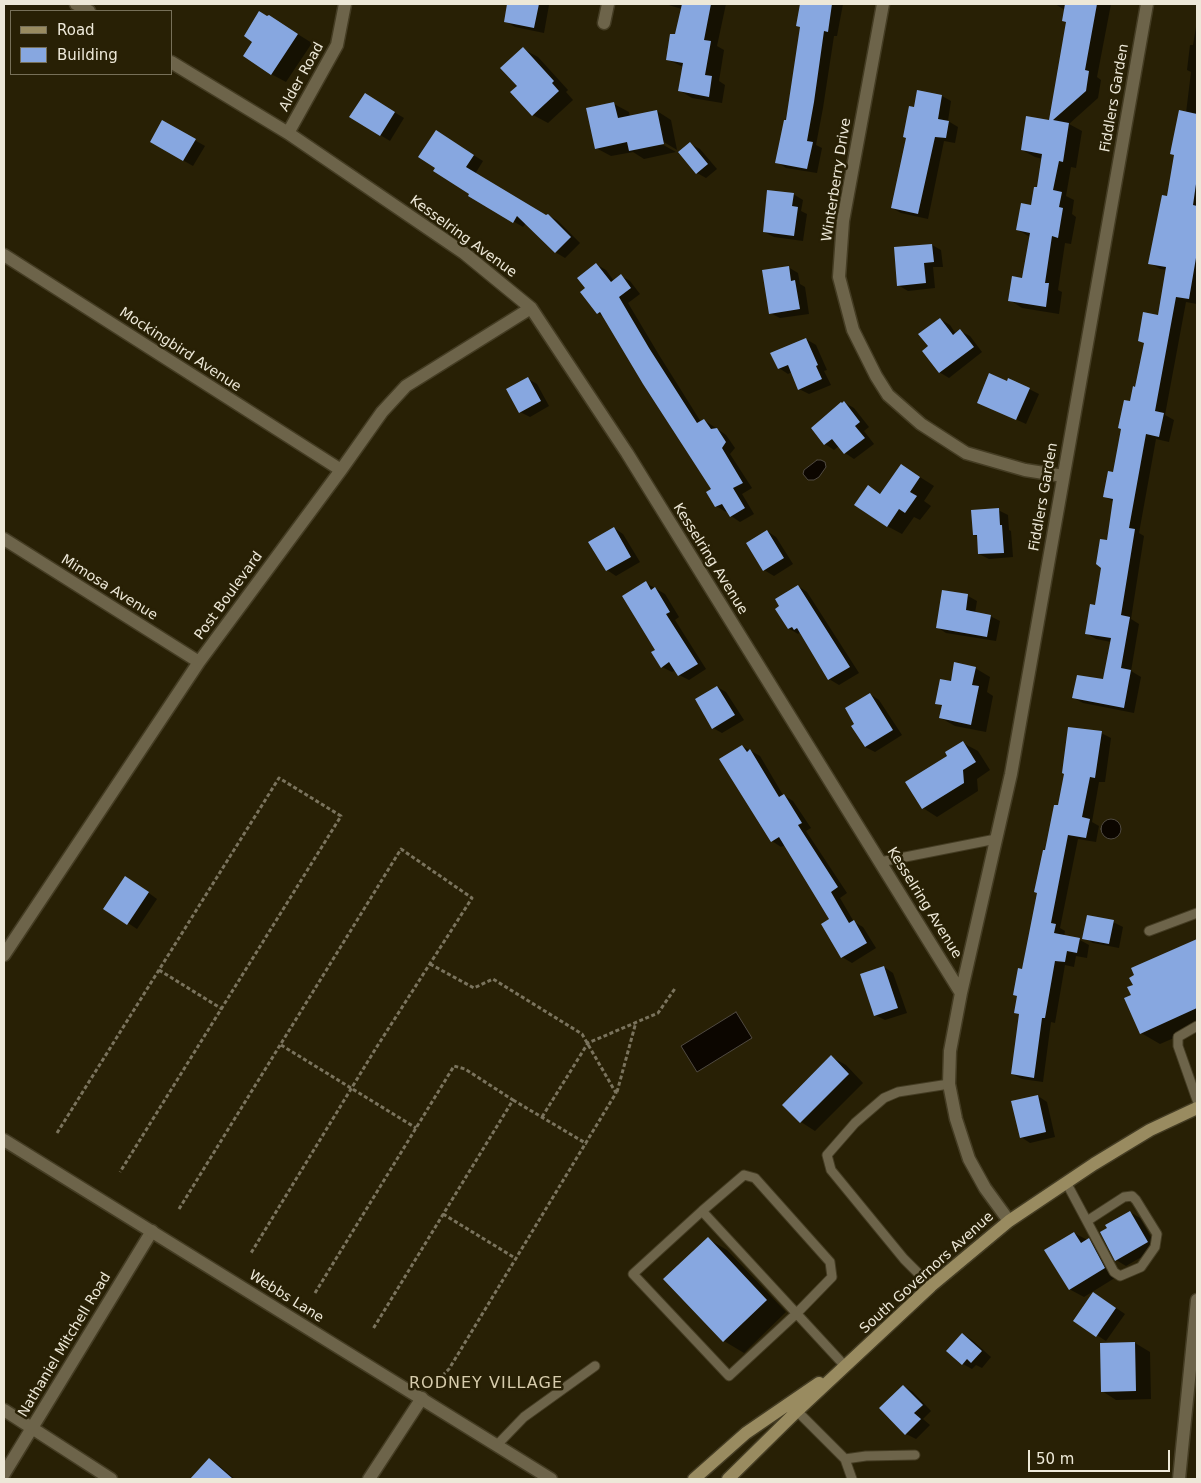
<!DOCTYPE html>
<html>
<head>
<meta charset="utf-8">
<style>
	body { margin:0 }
	#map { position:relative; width:1201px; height:1483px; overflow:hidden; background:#282005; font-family:"DejaVu Sans",sans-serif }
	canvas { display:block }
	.frame { position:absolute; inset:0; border:5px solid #ede8d8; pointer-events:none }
	.legend { position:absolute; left:10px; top:10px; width:162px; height:65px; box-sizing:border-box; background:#282005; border:1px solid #777059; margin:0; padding:6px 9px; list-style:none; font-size:15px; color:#ede8d8 }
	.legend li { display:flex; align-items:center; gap:10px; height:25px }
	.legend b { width:25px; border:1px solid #777059 }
	.scale { position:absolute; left:1028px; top:1450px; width:142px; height:22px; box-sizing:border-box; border:2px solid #ede8d8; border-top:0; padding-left:6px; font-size:15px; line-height:18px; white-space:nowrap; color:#ede8d8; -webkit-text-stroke:4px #282005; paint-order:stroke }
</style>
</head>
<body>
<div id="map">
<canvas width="1201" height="1483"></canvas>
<div class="frame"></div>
<ul class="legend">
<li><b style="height:6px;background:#998b60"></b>Road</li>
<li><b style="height:14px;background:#87a7e0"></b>Building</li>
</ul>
<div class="scale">50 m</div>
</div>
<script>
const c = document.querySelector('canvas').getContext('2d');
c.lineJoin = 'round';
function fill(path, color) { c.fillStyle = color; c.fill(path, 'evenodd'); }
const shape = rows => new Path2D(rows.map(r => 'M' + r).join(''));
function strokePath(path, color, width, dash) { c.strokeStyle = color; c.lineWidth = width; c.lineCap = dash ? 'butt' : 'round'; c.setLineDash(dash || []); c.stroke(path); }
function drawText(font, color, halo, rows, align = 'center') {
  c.font = font + ' "DejaVu Sans",sans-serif'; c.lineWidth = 5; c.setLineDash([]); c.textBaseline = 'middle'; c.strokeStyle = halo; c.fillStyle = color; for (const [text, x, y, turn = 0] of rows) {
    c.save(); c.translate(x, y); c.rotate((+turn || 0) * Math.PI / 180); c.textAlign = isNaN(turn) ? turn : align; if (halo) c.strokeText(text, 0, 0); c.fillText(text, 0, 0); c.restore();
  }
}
const water = shape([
	[817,460,821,460,825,462,826,467,819,477,814,480,808,480,803,474,804,470,817,460],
	'1101 829a10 10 0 1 1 20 0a10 10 0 1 1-20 0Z',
	[736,1012,752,1038,697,1072,681,1046,736,1012]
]);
const shadow = shape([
	[507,4,549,5,544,33,515,27,505,21],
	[665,4,726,4,717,46,724,50,719,81,725,85,722,103,692,98,679,90,683,67,667,59,675,36,682,9],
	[801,4,843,4,837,36,834,36,823,108,816,145,822,148,817,173,786,168,777,162,787,122,801,27,798,26],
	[1055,4,1111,4,1097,77,1101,80,1098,98,1069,124,1082,131,1076,168,1071,167,1066,196,1074,200,1072,214,1076,217,1071,244,1065,243,1058,290,1062,292,1059,314,1022,308,1010,300,1023,280,1030,237,1018,230,1032,206,1038,189,1043,159,1035,157,1022,150,1050,121,1067,23,1063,21,1065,10],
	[1197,21,1197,304,1186,302,1165,415,1174,420,1169,442,1156,439,1139,533,1144,536,1131,619,1139,624,1131,671,1141,677,1134,713,1083,703,1074,698,1104,681,1111,642,1096,639,1086,633,1096,606,1114,502,1104,496,1114,473,1131,403,1136,388,1145,344,1139,340,1159,316,1167,270,1160,269,1150,263,1168,197,1186,113,1191,72,1187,70,1190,45,1193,45],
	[283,25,312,43,286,82,271,74],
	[523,49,538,57,568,90,566,92,573,100,548,123,533,115,518,86],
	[942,96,951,101,948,121,958,127,955,143,944,141,928,219,901,213,892,208],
	[374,100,404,118,390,141,351,117],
	[614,104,629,112,630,117,657,111,671,120,677,150,659,139,658,142,676,152,644,159,633,152,611,156,596,148],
	[163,122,205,146,193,166,151,142],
	[445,137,483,161,475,174,547,217,548,215,558,221,580,243,565,258,555,252,526,223,523,227,470,196],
	[690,144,700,149,717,169,706,178,697,173],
	[793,194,803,200,801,211,807,214,803,241,774,237,764,232],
	[932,245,941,250,943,267,933,267,935,288,908,291,898,285],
	[597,265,606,270,614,281,621,276,630,281,640,294,628,303,659,355,701,422,704,420,726,435,735,448,730,454,752,488,742,494,754,514,740,522,731,516,728,511,726,512,716,506,713,490,605,318,598,313,586,288],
	[788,267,798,273,800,284,805,287,809,314,780,318,770,313],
	[940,319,950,325,956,334,960,331,970,336,982,352,949,378,939,372,929,347],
	[806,339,816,345,827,370,824,371,831,385,809,394,799,389,792,372,788,374,779,368],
	[528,379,537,384,549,406,530,417,520,412],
	[1008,383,1029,389,1039,394,1026,424,978,402],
	[845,403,854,408,869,427,864,431,874,444,854,459,845,453,839,446,834,450,825,444],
	[901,465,934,486,924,501,931,506,920,520,914,517,902,534,887,526,868,487,881,494],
	[998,510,1008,515,1009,530,1011,531,1013,557,989,559,979,554,978,537,974,535],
	[614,528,623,534,640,562,616,576,607,570],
	[767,531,776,537,793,564,774,576,764,570,748,544],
	[646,583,665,594,679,617,675,620,706,669,689,680,679,675,676,670,672,672,662,667,657,651],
	[798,586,807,592,859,673,839,685,829,679,800,632,798,634,788,628],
	[968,596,977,601,975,613,990,616,1000,621,996,641,946,633,937,627],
	[975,668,990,677,987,692,993,696,986,732,955,726,941,718,943,707,937,703,952,683],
	[717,687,726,692,744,720,722,733,713,728],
	[870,694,879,700,902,735,875,752,865,747,856,724],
	[1101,733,1111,738,1105,782,1099,782,1092,822,1099,826,1096,842,1078,839,1060,928,1065,931,1064,936,1080,940,1089,945,1087,958,1076,956,1074,967,1065,965,1055,1023,1051,1022,1043,1082,1022,1079,1012,1074,1020,1015,1016,1012,1018,997,1015,995,1023,971,1046,851,1059,807],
	[963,743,978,751,990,770,977,779,978,791,937,817,923,808,949,756],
	[742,746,760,756,783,795,793,801,811,828,806,831,847,893,840,898,854,922,863,927,876,948,852,963,842,957,830,919,785,845,781,847,772,841],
	[135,883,157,899,137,929,128,923],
	[1113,922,1123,927,1119,948,1093,943,1084,938],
	[1197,940,1197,1028,1160,1044,1141,1033,1132,996,1136,976,1133,969],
	[884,967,893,973,907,1013,885,1020,875,1015],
	[831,1057,846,1065,863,1083,815,1131,801,1122,784,1105],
	[1038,1096,1047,1102,1055,1137,1030,1143,1021,1137],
	[1130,1212,1140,1218,1157,1248,1126,1266,1116,1260,1102,1233],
	[1074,1233,1103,1248,1118,1276,1084,1297,1069,1289],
	[708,1239,727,1250,786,1312,744,1353,724,1341,665,1279],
	[1094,1293,1125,1314,1106,1341,1075,1321],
	[963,1334,972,1340,991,1357,982,1368,976,1365,972,1369,963,1364],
	[1135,1343,1150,1352,1151,1399,1116,1400,1102,1391,1101,1344],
	[904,1386,913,1392,931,1411,923,1419,930,1425,916,1439,906,1434,881,1408],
	[209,1460,218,1465,235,1479,196,1479,194,1477]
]);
const building = shape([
	[507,4,539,4,534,28,504,22],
	[682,4,711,4,704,40,711,41,705,75,712,76,709,97,678,91,683,63,666,60,670,34,675,34],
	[800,4,832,4,828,32,824,31,814,102,807,141,813,142,807,169,775,163,784,120,786,120,800,27,796,26],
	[1065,4,1097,4,1085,70,1089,71,1086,91,1053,120,1069,123,1063,162,1059,161,1053,190,1062,192,1059,207,1063,208,1058,238,1052,236,1045,283,1049,283,1046,307,1008,301,1012,276,1022,278,1030,233,1016,230,1021,203,1031,205,1034,187,1037,187,1042,154,1021,150,1026,116,1049,120,1066,22,1062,21],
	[259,11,267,16,269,15,298,34,271,75,243,56,252,42,244,36],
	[523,47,554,81,552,83,559,91,532,116,510,92,517,86,500,68],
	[917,90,942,95,938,119,949,121,946,138,935,137,918,214,891,208,906,138,903,137,909,106,914,107],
	[365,93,395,112,380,136,349,117],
	[614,102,618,118,657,110,664,144,629,151,627,142,595,149,586,108],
	[1179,110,1197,114,1197,177,1193,205,1197,206,1197,252,1189,299,1176,297,1155,411,1164,413,1159,437,1146,434,1129,528,1135,529,1121,615,1130,617,1121,668,1131,670,1124,708,1072,698,1077,675,1103,679,1111,638,1085,634,1090,604,1095,605,1101,568,1096,564,1100,539,1107,540,1113,499,1103,497,1108,471,1113,472,1121,429,1118,428,1124,400,1130,401,1133,386,1135,387,1144,343,1138,341,1143,312,1158,315,1166,267,1148,264,1162,195,1167,196,1174,155,1170,154],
	[162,120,196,139,183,161,150,142],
	[436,130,474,155,466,167,546,215,548,214,571,237,555,253,517,216,513,223,468,196,469,194,433,171,435,168,418,157],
	[690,142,708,164,696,174,678,152],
	[767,190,794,193,792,206,798,207,794,236,763,232],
	[932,244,934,262,924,263,926,283,897,286,894,247],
	[596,263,611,282,621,274,631,288,619,297,649,348,697,423,704,419,711,429,717,428,726,442,722,448,743,483,733,488,745,508,730,517,722,504,715,507,706,492,711,489,643,384,600,312,597,314,580,292,585,288,577,278],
	[789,266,791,281,795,280,800,309,769,314,762,270],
	[940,318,953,335,960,329,974,347,939,373,922,351,928,346,918,334],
	[806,338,818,365,816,366,822,379,798,390,788,365,778,369,770,353],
	[989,373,1007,381,1008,378,1030,388,1016,420,977,403],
	[528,377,541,401,519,413,506,389],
	[844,401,860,422,855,426,865,438,844,454,832,439,824,445,811,428,841,402,842,403],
	[901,464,920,477,910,492,917,496,905,513,899,509,887,527,854,505,868,485,880,494],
	[999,508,1000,525,1002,525,1004,553,978,554,977,535,973,535,971,510],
	[614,527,631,557,606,571,588,542],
	[767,530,784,558,763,571,746,543],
	[646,581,651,590,655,587,670,612,666,614,698,664,678,676,669,662,661,668,651,652,655,650,622,596],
	[798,585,850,667,828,680,797,628,794,630,792,627,788,629,775,609,779,606,775,599],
	[942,590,968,594,966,610,991,615,987,637,936,628],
	[954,662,976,667,972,685,979,686,971,725,939,718,942,705,935,704,940,679,951,681],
	[717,686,735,715,712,729,695,699],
	[870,693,893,730,865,747,851,726,854,724,845,708],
	[1068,727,1102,731,1095,778,1090,777,1082,817,1090,819,1086,838,1068,835,1051,923,1056,924,1054,933,1080,938,1077,953,1067,951,1065,962,1055,961,1045,1018,1042,1018,1034,1078,1011,1074,1019,1014,1014,1013,1017,996,1013,995,1018,968,1022,969,1037,893,1034,892,1043,850,1045,850,1054,805,1058,805,1064,774,1062,773],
	[963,741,976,762,963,770,964,783,922,809,905,782,947,756,945,752],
	[742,745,747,752,750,749,779,797,784,794,802,823,798,825,838,887,831,892,849,923,854,920,867,943,841,958,821,924,829,919,779,837,771,842,719,759],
	[125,876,149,892,127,925,103,909],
	[1087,915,1114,920,1109,944,1082,939],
	[1197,939,1197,1008,1140,1034,1124,998,1131,995,1127,987,1133,985,1129,978,1134,975,1131,968],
	[884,966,898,1008,874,1016,860,974],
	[831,1055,849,1074,800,1123,782,1105],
	[1038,1095,1046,1132,1020,1138,1011,1101],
	[1130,1211,1148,1242,1115,1261,1100,1232,1107,1228,1105,1225],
	[1074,1232,1081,1243,1089,1238,1105,1268,1069,1290,1044,1250],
	[708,1237,767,1300,723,1342,663,1279],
	[1093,1292,1116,1308,1096,1337,1073,1321],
	[962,1333,982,1351,971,1363,967,1359,962,1365,946,1351],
	[1135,1342,1136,1391,1101,1392,1100,1343],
	[903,1385,923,1405,914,1413,921,1419,905,1435,879,1408],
	[209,1458,233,1479,190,1479]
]);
const path = shape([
	[430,964,474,988,493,979,582,1034,616,1093,449,1369,444,1374],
	[159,970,222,1009],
	[281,1045,416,1128],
	[617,1092,636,1022],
	[513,1100,587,1144],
	[542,1117,588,1043,658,1013,676,987],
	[57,1133,279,778,341,816,120,1172],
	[179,1209,401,849,472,898,376,1048,251,1253],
	[443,1214,515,1258],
	[315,1293,454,1066,465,1069,513,1100,373,1329]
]);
const service = shape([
	[880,862,996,839],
	[1149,931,1197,913],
	[1197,1026,1178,1037,1178,1046,1197,1100],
	[744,1175,755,1178,830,1262,832,1277,796,1314,729,1376,633,1274,702,1211,744,1175],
	[1066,1182,1114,1272,1120,1276,1141,1267,1155,1247,1157,1234,1136,1200,1132,1196,1124,1197,1087,1221],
	[702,1211,844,1365],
	[931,1286,904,1259,831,1170,827,1155,855,1123,884,1098,898,1092,949,1084],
	[797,1411,845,1459,852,1479],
	[497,1445,524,1417,595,1366],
	[845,1459,866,1456,915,1455]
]);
const minor = shape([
	[76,4,89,11],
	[883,4,843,221,839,277,853,330,876,376,888,395,921,424,966,453,1025,470,1063,476],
	[604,23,608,4],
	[171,62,288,133,464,253,531,308,627,453,961,993,950,1051,949,1084,956,1119,969,1159,985,1188,1009,1221],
	[288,133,337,45,345,4],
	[4,255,341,470],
	[4,539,199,662],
	[4,955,199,662,341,470,382,412,406,386,531,308],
	[961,993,1011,774,1147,4],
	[4,1410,111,1479],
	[4,1474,152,1231],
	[369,1479,422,1398],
	[1179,1479,1197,1300]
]);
const tertiary = shape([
	[4,1140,551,1479]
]);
const secondary = shape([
	[694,1479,746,1433,819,1383],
	[728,1479,797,1411,931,1286,1009,1221,1094,1164,1150,1130,1197,1108]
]);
const streetNames = [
	["Alder Road",302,77,-61],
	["Fiddlers Garden",1115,98,-80],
	["Winterberry Drive",837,180,-81],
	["Kesselring Avenue",463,237,36],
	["Mockingbird Avenue",180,350,33],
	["Fiddlers Garden",1044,497,-80],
	["Kesselring Avenue",710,559,58],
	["Mimosa Avenue",109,588,32],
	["Post Boulevard",229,596,-54],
	["Kesselring Avenue",924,903,58],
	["South Governors Avenue",927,1273,-42],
	["Webbs Lane",286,1297,32],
	["Nathaniel Mitchell Road",65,1345,-59]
];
const quarterNames = [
	["RODNEY VILLAGE",486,1384]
];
fill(water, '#0c0600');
strokePath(water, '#504a41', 1);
fill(shadow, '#0007');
fill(building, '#87a7e0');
strokePath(service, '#443c23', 11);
strokePath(minor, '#443c23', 15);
strokePath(tertiary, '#443c23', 15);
strokePath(secondary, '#443c23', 15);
strokePath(path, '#7a735d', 3, [4, 2.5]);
strokePath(service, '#6d644a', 9);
strokePath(minor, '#6d644a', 12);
strokePath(tertiary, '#6d644a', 12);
strokePath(secondary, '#998b60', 12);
drawText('14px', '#ede8d8', '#282005', streetNames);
c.letterSpacing = '1px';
drawText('16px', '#d7ccad', '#282005', quarterNames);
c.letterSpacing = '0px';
</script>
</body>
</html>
